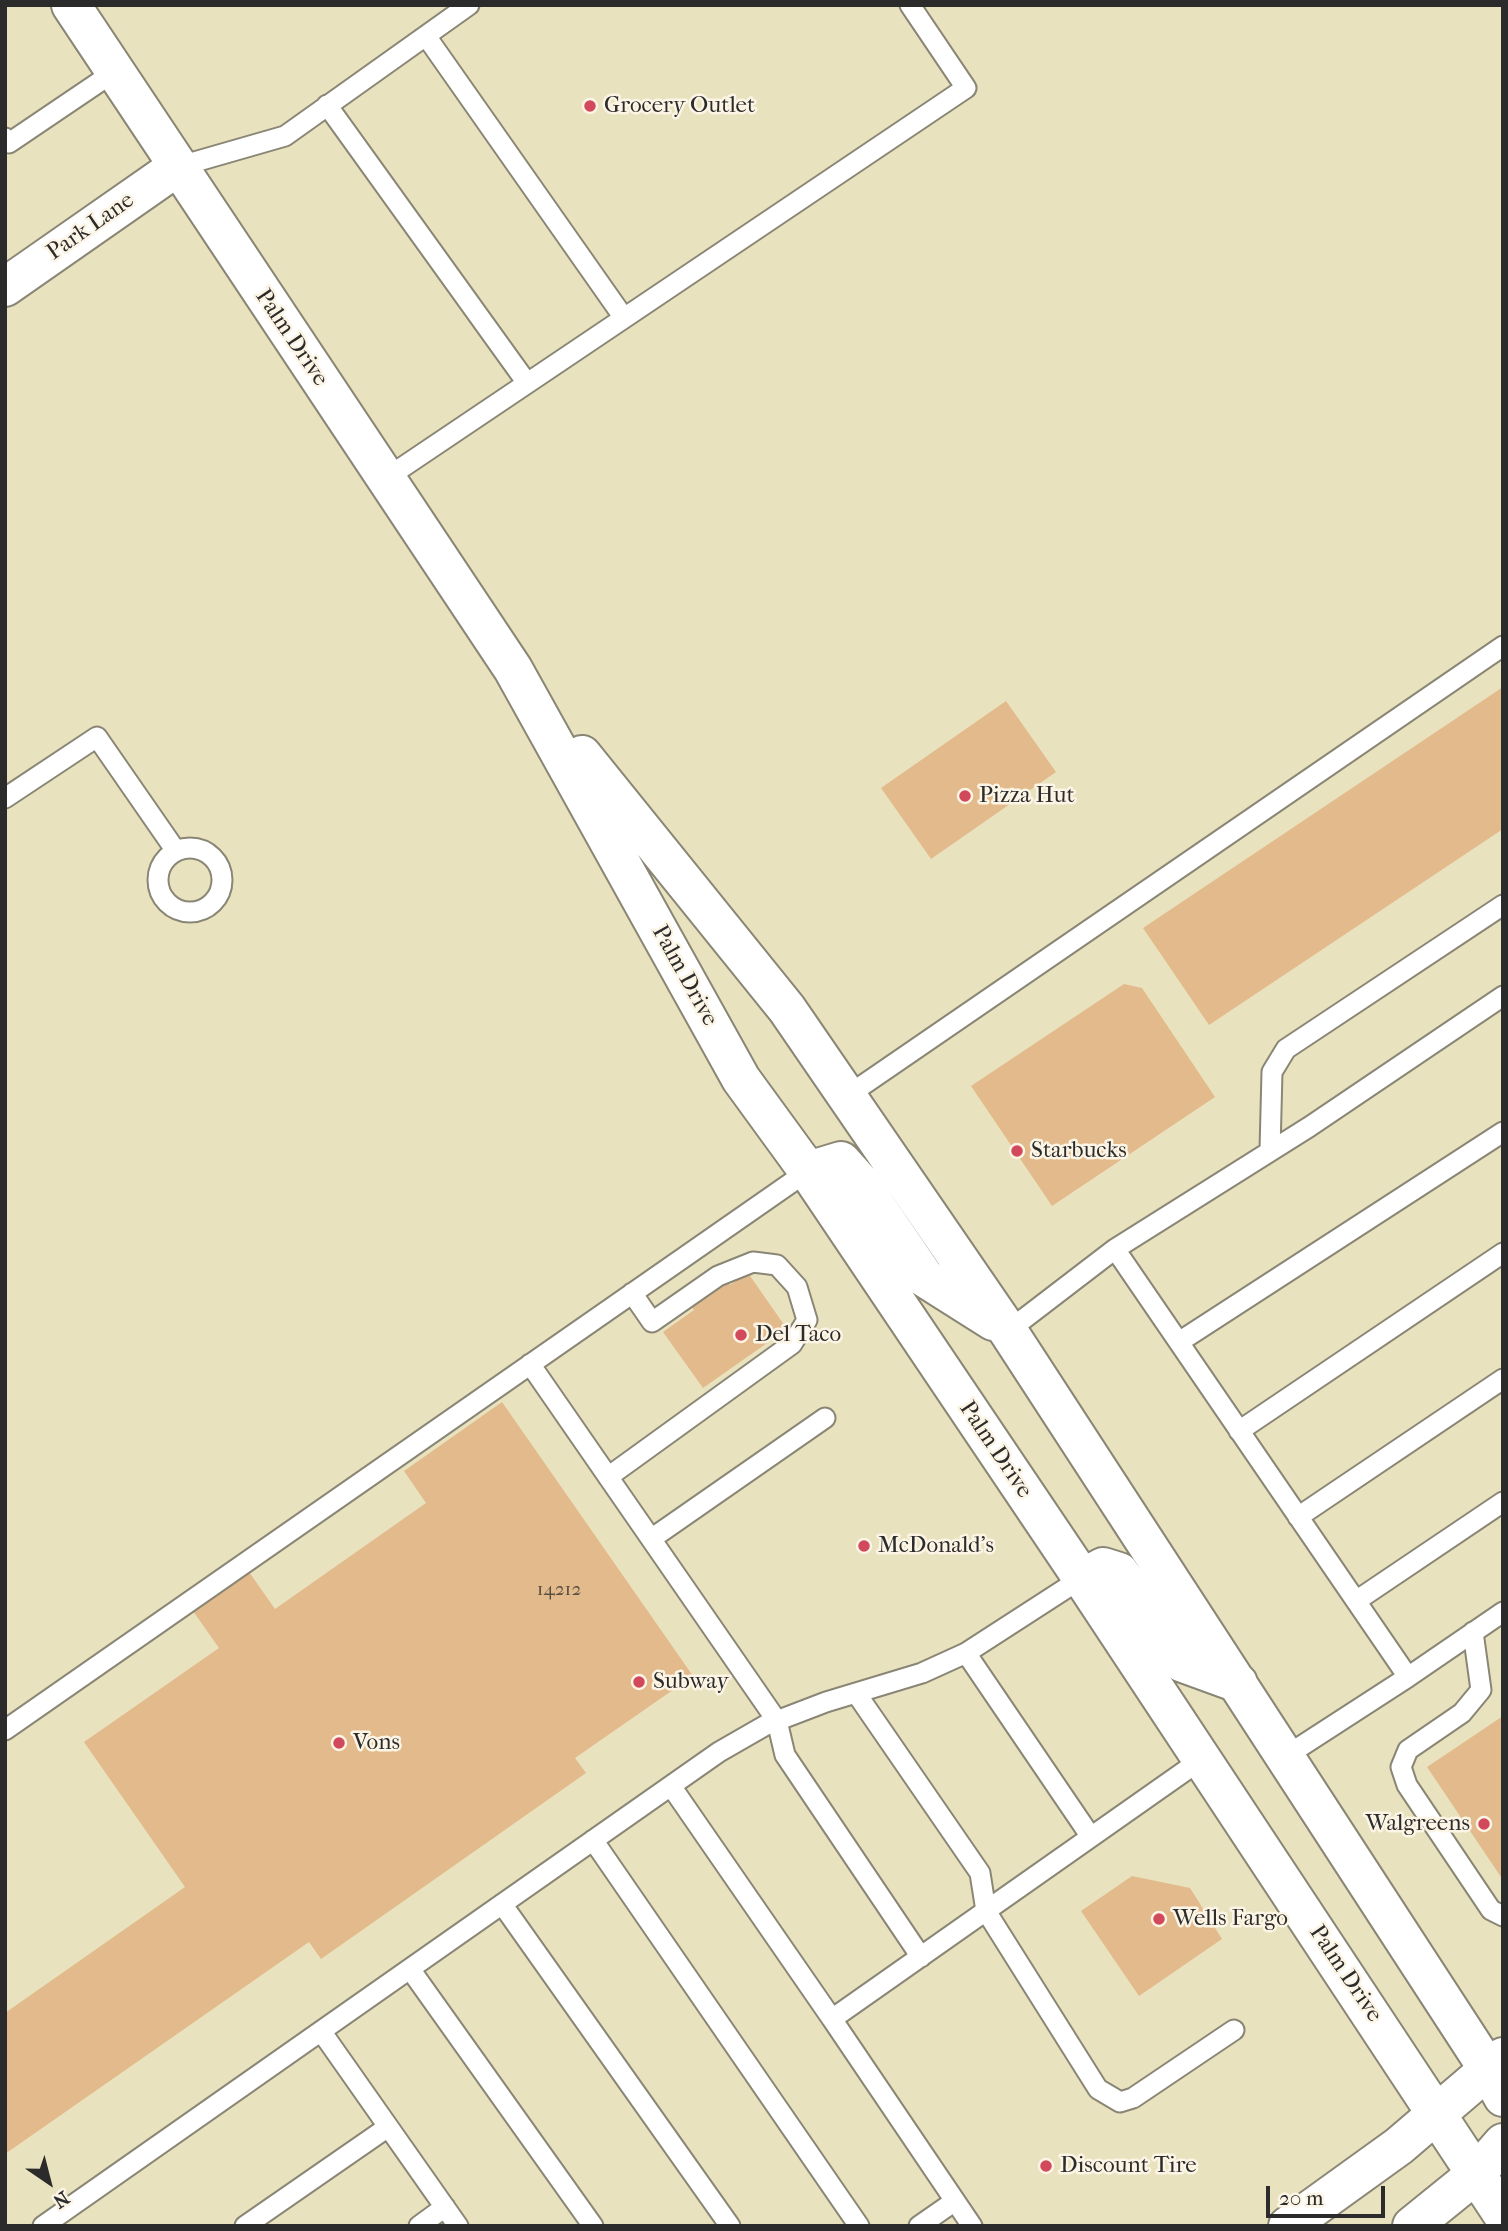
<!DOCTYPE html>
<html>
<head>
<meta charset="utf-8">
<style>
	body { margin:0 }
	#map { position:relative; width:1508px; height:2231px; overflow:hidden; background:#e9e2bf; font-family:"IM FELL French Canon",serif }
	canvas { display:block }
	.frame { position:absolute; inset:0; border:7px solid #2b2b2b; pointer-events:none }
	.north { position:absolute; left:14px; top:2147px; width:70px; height:70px; -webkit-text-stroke:5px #fcf5e5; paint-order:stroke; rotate:145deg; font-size:19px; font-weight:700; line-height:28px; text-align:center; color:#2b2b2b }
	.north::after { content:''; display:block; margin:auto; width:24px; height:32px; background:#2b2b2b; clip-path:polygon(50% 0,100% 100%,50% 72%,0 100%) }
	.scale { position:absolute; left:1266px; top:2186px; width:119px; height:32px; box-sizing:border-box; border:4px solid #2b2b2b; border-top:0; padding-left:9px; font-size:21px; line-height:24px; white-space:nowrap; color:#2b2b2b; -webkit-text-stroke:5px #fcf5e5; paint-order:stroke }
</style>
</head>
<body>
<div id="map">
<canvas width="1508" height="2231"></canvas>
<div class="frame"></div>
<div class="north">N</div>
<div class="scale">20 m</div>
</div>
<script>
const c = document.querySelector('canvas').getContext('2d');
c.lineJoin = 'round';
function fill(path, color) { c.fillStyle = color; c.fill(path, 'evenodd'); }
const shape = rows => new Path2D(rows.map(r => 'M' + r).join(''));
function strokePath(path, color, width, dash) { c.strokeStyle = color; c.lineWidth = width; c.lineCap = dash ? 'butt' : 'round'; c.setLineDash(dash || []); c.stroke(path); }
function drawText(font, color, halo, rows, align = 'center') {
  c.font = font + ' "IM FELL French Canon",serif'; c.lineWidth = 5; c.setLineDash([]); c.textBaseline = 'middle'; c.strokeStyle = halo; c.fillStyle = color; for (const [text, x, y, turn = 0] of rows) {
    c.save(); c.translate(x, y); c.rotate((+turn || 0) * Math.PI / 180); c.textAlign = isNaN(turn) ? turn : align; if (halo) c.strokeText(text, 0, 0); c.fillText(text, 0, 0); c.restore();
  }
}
const building = shape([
	[1503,687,1503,829,1209,1025,1143,928],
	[1006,701,1056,772,931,859,881,788],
	[1124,984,1142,988,1215,1097,1052,1206,971,1086],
	[716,1266,730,1285,748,1273,787,1329,703,1388,663,1332,694,1310,680,1291],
	[502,1402,693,1676,575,1758,586,1773,321,1959,309,1942,5,2154,5,2013,185,1887,84,1742,219,1648,193,1611,249,1572,275,1609,426,1503,404,1471],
	[1503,1716,1503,1880,1427,1767],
	[1132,1876,1190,1888,1222,1939,1139,1996,1081,1911]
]);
const service = shape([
	[426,36,624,318],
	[327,105,527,383],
	[5,138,9,143,114,72],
	[177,167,285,136,469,5],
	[385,479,966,88,910,5],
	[5,798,97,737,176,851],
	'158 880a32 32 0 1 1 64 0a32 32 0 1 1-64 0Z',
	[847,1096,1503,646],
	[1270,1150,1272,1072,1286,1049,1503,905],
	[1115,1249,1309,1127,1503,996],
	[1008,1331,1115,1249,1408,1677,1286,1756],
	[1179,1342,1503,1132],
	[530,1364,777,1721,785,1755,921,1957],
	[1239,1431,1503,1253],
	[608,1477,792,1344,807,1320,797,1287,777,1265,753,1262,718,1276,652,1322,632,1293],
	[1298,1517,1503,1379],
	[651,1539,825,1418],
	[1356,1601,1503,1502],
	[1473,1632,1481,1690,1462,1713,1408,1750,1401,1767,1407,1785,1491,1910,1503,1916],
	[966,1653,1091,1837],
	[1408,1677,1503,1612],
	[856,1693,980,1873,986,1911,1098,2089,1120,2102,1133,2098,1234,2030],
	[5,1730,808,1171],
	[671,1786,832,2019],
	[593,1840,859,2226],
	[502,1904,730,2226],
	[410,1969,593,2226],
	[321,2031,458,2226],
	[43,2226,719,1752,766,1725,826,1702,922,1673,966,1653,1082,1578],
	[245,2226,388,2127],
	[419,2226,445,2207],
	[919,2226,955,2201],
	[972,2226,832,2019,1202,1759]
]);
const minor = shape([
	[5,287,177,167]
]);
const tertiary = shape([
	[1288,2226,1399,2146,1503,2057],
	[1412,2226,1475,2175,1503,2143]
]);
const secondary = shape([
	[71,5,513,669,741,1079,808,1171,1082,1578,1503,2215],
	[582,755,787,1009,1008,1331,1488,2069,1503,2097],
	[808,1171,841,1161,859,1181,925,1278,993,1321],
	[1082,1578,1103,1567,1119,1572,1183,1663,1238,1683]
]);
const markers = [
	[590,106,7,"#d1495b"],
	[965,796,7,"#d1495b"],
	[1017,1151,7,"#d1495b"],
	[741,1335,7,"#d1495b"],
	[864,1546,7,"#d1495b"],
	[639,1682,7,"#d1495b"],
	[339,1743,7,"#d1495b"],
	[1484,1824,7,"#d1495b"],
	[1159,1919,7,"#d1495b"],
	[1046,2166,7,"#d1495b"]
];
const numberNames = [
	["14212",559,1590]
];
const poiNames = [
	["Grocery Outlet",604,106],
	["Pizza Hut",979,796],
	["Starbucks",1031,1151],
	["Del Taco",755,1335],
	["McDonald's",878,1546],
	["Subway",653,1682],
	["Vons",353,1743],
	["Walgreens",1470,1824,"right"],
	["Wells Fargo",1173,1919],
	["Discount Tire",1060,2166]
];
const streetNames = [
	["Park Lane",91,227,-35],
	["Palm Drive",291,338,56],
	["Palm Drive",684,976,61],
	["Palm Drive",995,1450,56],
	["Palm Drive",1345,1974,56]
];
fill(building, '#e3ba8b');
strokePath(service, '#8a8675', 23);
strokePath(minor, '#8a8675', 42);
strokePath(tertiary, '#8a8675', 42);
strokePath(secondary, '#8a8675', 42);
strokePath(service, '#fff', 19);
strokePath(minor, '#fff', 38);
strokePath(tertiary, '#fff', 38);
strokePath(secondary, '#fff', 38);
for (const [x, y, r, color] of markers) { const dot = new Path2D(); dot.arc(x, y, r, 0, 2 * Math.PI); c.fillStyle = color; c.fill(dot); strokePath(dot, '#fcf5e5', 2.5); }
drawText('19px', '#594f43', null, numberNames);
drawText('23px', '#2b2b2b', '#fcf5e5', poiNames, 'left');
drawText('23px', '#2b2b2b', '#fcf5e5', streetNames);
</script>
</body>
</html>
